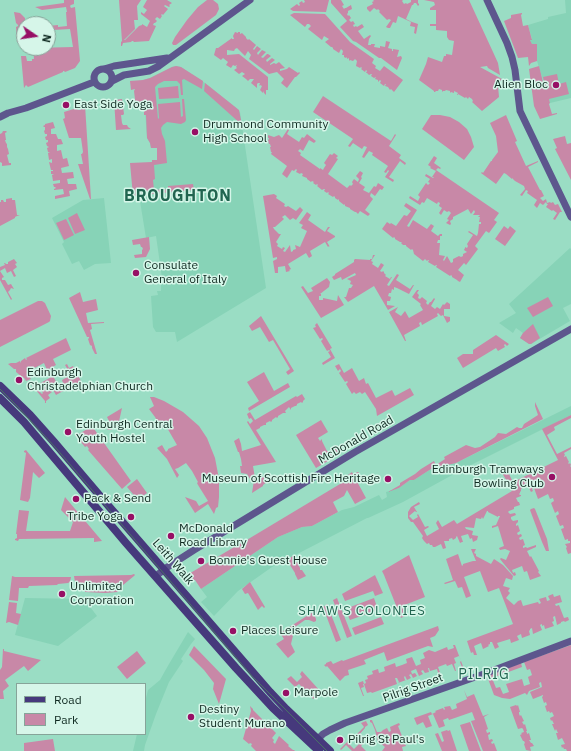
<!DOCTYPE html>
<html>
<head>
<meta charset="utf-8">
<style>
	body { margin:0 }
	#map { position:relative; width:571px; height:751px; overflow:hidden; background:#9addc4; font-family:"IBM Plex Sans",sans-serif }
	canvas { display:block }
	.legend { position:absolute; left:16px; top:683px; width:130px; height:52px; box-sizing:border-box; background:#d6f6e9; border:1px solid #86a499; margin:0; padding:5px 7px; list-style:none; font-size:12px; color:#0f2a21 }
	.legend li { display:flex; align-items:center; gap:8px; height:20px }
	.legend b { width:20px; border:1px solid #86a499 }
	.north { position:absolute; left:16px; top:16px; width:40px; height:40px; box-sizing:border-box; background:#d6f6e9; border:1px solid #86a499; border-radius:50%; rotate:103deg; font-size:11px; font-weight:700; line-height:16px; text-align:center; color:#0f2a21 }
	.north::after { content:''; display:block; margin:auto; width:14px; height:18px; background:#970f65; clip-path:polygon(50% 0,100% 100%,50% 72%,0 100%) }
</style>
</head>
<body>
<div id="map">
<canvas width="571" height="751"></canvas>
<ul class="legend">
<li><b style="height:5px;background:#46397c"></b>Road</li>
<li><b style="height:11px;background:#c888a7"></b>Park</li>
</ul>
<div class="north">N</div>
</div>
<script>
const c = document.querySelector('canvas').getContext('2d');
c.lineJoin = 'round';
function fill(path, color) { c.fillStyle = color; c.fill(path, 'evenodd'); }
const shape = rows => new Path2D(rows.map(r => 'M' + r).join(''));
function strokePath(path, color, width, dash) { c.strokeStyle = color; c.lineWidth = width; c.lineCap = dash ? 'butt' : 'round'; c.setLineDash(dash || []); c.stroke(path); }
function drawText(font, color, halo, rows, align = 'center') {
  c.font = font + ' "IBM Plex Sans",sans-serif'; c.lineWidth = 3; c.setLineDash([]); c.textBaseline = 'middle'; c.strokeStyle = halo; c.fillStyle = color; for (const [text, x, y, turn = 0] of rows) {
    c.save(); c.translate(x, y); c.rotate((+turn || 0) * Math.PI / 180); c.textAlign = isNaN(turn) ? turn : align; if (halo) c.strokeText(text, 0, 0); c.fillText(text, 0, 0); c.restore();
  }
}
const built = shape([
	[565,0,571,0,571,98,550,103,544,80,543,80,537,61,537,44,532,44,530,40,532,39,528,25,548,19,548,17,566,13],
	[176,66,181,67,205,83,235,107,240,112,266,288,177,342,175,332,156,332,153,327,151,296,158,295,157,291,161,291,161,284,163,282,162,278,156,236,146,238,139,195,149,194,152,160,157,160,157,148,151,148,150,143,147,138,143,80,150,78,172,67],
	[104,198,111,263,95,264,84,270,79,261,72,264,62,244,64,242,52,218,83,200],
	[570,248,571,249,571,304,563,308,570,321,531,344,529,344,520,338,523,333,516,328,513,333,499,323,516,313,509,304],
	[571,406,571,415,465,468,403,502,368,518,367,518,272,567,238,591,214,616,201,602,207,597,201,589,278,537,302,527,312,526,342,510,354,507,379,495,382,500,387,497,386,492,399,488,410,480,414,480,431,469,456,463],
	[25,598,84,599,97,616,58,646,15,635],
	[188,632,195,639,191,644,181,659,183,661,169,682,156,714,145,745,144,751,133,751,137,734,145,734,145,702,148,690,160,680,165,671,169,664]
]);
const green = shape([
	[64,0,74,0,74,4,71,5,70,6,71,8,75,7,80,61,75,68,65,72,64,71,63,71,63,72,28,87,26,85,24,88,21,56,26,56,27,61,32,61,32,59,34,59,33,48,73,47,70,29,53,30,53,31,48,32,48,26,58,25,58,27,67,26,66,12,67,12,66,7,42,10,35,7,64,3],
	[119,0,141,0,137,6,138,20,134,20,135,29,124,40,125,40,139,26,142,25,142,24,147,27,150,21,141,14,141,12,144,14,147,10,143,7,147,0,167,0,172,3,169,5,170,6,169,7,165,5,164,6,168,9,163,15,162,14,161,15,162,16,160,19,157,17,155,19,157,21,155,23,154,23,153,25,156,26,149,41,134,42,133,41,132,41,131,42,123,43,122,46,121,46,121,42,122,41],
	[207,0,213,0,218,4,219,9,216,15,176,45,173,45,172,43,175,37,187,20,198,7],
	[304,0,329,0,326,12,293,11,290,9,297,4,299,6,300,5,299,3,302,1,303,3,305,2],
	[331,0,341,0,344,5,342,6,344,9,345,8,346,8,351,5,352,9,348,11,348,13,347,14,348,16,349,15,351,18,349,20,351,22,353,21,355,24,353,25,354,27,356,26,357,27,362,24,364,27,358,31,364,39,370,35,371,36,369,39,368,45,371,45,371,44,375,44,374,47,380,48,380,46,385,47,386,41,390,42,388,48,392,49,392,51,393,51,393,49,399,50,397,57,401,56,402,58,397,70,381,58,379,58,356,42,353,41,340,27,347,21,331,3],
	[373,0,403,0,402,1,404,4,406,3,407,4,411,2,411,0,418,0,418,3,419,4,419,5,418,6,416,3,414,3,413,5,412,5,406,19,412,22,418,24,416,34,414,33,415,27,410,26,411,22,398,16,396,23,393,22,390,28,388,28,386,27,391,20,389,19,387,20,379,12,380,11,378,9,377,10,374,8,370,12,367,9,367,7,373,4,372,2,374,1],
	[424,0,469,0,493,52,498,63,500,75,488,68,487,66,480,67,502,79,497,85,498,86,499,97,482,111,472,102,473,101,472,99,469,97,468,99,466,97,465,98,458,94,458,95,457,95,458,93,454,91,454,93,451,92,450,93,450,91,446,90,445,91,443,91,442,92,442,90,439,89,438,91,436,91,435,92,434,92,434,91,419,80,426,64,428,57,442,62,444,56,446,56,446,54,452,55,454,41,449,40,447,37,447,31,436,30,436,26,430,26,430,24,436,24,436,10,430,10,430,8,435,5,434,2],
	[14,12,20,13,25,18,25,24,24,24,24,41,17,42,16,27,18,26,18,25,16,23],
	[294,13,325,14,350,42,374,59,372,63,376,66,375,68,380,71,384,66,403,80,394,92,391,89,390,90,388,87,385,86,386,84,385,84,384,86,380,83,381,81,380,80,378,82,378,80,375,79,376,77,374,78,371,76,372,74,371,74,369,75,367,73,366,73,367,71,366,70,365,72,361,69,362,68,361,67,360,68,356,66,357,61,355,59,353,61,350,60,349,61,349,58,347,59,347,57,346,58,344,57,344,55,342,55,343,51,341,49,339,53,333,49,333,48,332,47,331,47,325,42,329,39,324,36,322,40,308,29,311,26,309,24,307,24,305,27,290,15],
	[522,13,522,14,521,15,523,26,528,25,532,40,530,40,532,44,537,44,537,61,531,63,529,66,528,57,518,58,504,21,511,18,511,15],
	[235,32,238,33,238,32,240,32,240,34,242,33,246,37,246,38,248,40,249,39,256,45,253,49,254,50,257,46,261,49,257,53,258,55,262,50,266,52,261,57,263,58,267,54,268,54,271,56,266,60,267,62,272,58,275,60,270,64,270,65,274,63,276,64,279,62,285,68,280,69,280,71,287,69,289,67,298,73,299,72,300,73,296,77,295,77,287,88,281,83,284,79,277,72,269,74,249,59,251,55,248,51,245,56,237,48,235,49,234,51,227,50,227,55,239,54,268,77,268,90,266,90,266,95,264,93,264,91,263,93,260,90,262,86,260,85,259,86,260,83,258,83,257,84,257,88,251,83,254,79,250,79,248,81,246,79,247,77,246,79,242,76,245,74,242,72,239,74,234,70,237,68,236,67,237,65,235,66,233,65,231,68,226,65,228,62,223,58,221,60,214,55,216,48,218,48,232,38,232,39,234,39,233,36],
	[176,66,181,67,203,81,202,89,184,79,182,80,183,95,181,95,180,84,177,81,164,81,158,84,155,87,158,119,159,118,158,104,180,102,181,117,183,116,182,99,184,99,186,120,185,122,181,124,167,122,163,125,161,128,162,134,165,141,167,163,154,165,155,179,153,180,154,190,168,189,168,186,193,184,194,190,133,196,130,163,152,162,152,160,157,160,157,148,151,148,150,143,147,138,146,115,144,115,144,108,136,108,134,91,135,89,131,90,130,81,143,80,150,78,172,67],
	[539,66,543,82,544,81,543,77,557,74,559,84,566,82,569,94,549,99,550,103,549,104,552,114,557,113,557,114,540,119,534,106,529,69],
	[205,83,239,110,242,125,204,91],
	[178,86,179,98,159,99,158,88],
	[323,96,391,141,395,134,396,135,389,146,401,155,399,158,406,163,405,165,400,161,389,177,394,180,393,182,385,177,389,171,388,170,386,173,384,172,388,166,372,155,373,153,369,151,364,158,362,157,367,147,364,146,362,149,353,143,350,147,348,146,353,139,313,112],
	[122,99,124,114,123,115,121,115,122,123,123,125,127,125,128,127,131,129,116,130,114,100],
	[83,105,85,105,91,199,90,199,78,164,83,164,81,154,82,154,83,152,81,138,69,138,63,119,65,118,64,112,77,108,78,110,83,109],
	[431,115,440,115,450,117,459,122,467,129,471,137,474,147,464,160,422,129],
	[506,115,517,141,515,142,526,166,538,161,538,162,528,167,540,190,541,190,544,196,540,198,543,201,546,199,547,203,550,202,551,203,553,202,555,205,558,204,562,212,560,212,555,220,553,219,557,213,553,210,552,211,546,207,548,204,547,204,546,202,543,205,540,203,537,208,534,205,537,200,527,193,528,191,526,190,522,196,520,195,525,189,524,186,515,181,512,178,512,179,506,174,504,173,496,184,481,173,482,172,483,173,491,161,492,161,492,160,498,152,496,136,490,123],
	[53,122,55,128,51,129,51,134,56,134,58,139,61,139,63,144,57,145,57,151,61,150,63,159,67,158,69,166,61,168,62,173,73,172,74,178,67,179,68,184,76,184,77,189,69,191,70,196,55,199,55,196,64,194,63,189,54,190,54,189,56,188,55,187,54,187,53,184,60,183,60,180,53,181,52,175,54,174,51,174,51,171,53,171,53,170,51,170,49,162,52,163,52,159,49,160,48,153,50,152,48,152,47,148,49,147,47,146,46,143,48,142,48,140,46,140,45,137,47,136,47,134,45,134,44,131,45,130,45,127,44,127,43,126,45,125,45,124],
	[288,129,289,130,287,134,299,142,302,137,304,138,307,134,316,141,314,143,309,140,303,151,300,149,298,151,301,153,300,155,320,169,320,168,323,170,324,168,326,165,324,163,330,154,332,155,334,153,338,156,336,158,338,159,328,174,347,188,350,185,351,186,353,184,352,182,354,179,358,182,359,179,356,176,360,171,363,173,361,177,362,178,359,183,365,187,363,190,369,193,374,186,376,187,378,183,384,187,382,190,380,189,375,196,371,193,370,196,373,199,365,210,370,214,368,216,360,211,358,214,356,212,355,212,350,209,350,208,345,206,345,204,344,205,339,201,339,200,338,199,338,200,335,198,335,197,334,196,333,197,328,194,329,193,328,192,327,193,324,191,325,189,324,189,322,190,317,186,318,185,317,184,316,185,313,183,314,182,312,181,311,182,307,179,307,178,302,176,303,174,301,173,300,174,296,172,297,170,296,169,294,171,292,170,287,178,282,174,287,166,271,154,272,152,271,152,270,147,271,147,270,144,269,144,268,140,269,139,269,138,268,138,268,135,274,137,279,135,282,138],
	[3,131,6,131,7,132,5,133,6,140,5,140,6,143,7,144,7,147,8,149,9,154,7,155,9,163,11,163,11,165,2,166,2,163,0,162,0,134,2,133],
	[565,136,567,144,571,143,571,180,555,149,557,148,553,139],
	[434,156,437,158,434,163,441,168,440,169,438,168,436,170,499,213,494,220,497,222,489,233,486,231,475,246,478,249,466,265,464,263,458,270,464,275,460,282,458,281,457,280,452,277,452,276,451,275,450,276,436,267,437,265,436,265,435,266,428,262,429,260,428,260,427,261,425,259,423,261,414,254,413,250,412,249,411,250,406,246,406,245,403,245,401,243,402,242,400,242,395,239,395,238,394,237,393,238,382,229,387,222,390,224,391,223,396,226,404,215,407,216,411,211,404,206,406,203,417,210,407,226,409,227,413,220,427,229,431,224,434,226,431,231,438,236,440,234,442,234,442,236,440,236,440,240,438,240,437,243,440,243,439,255,445,256,443,260,444,261,447,256,451,263,453,262,453,259,459,256,461,257,463,256,463,254,467,252,464,250,465,248,465,247,467,248,468,246,467,244,473,235,468,232,469,231,477,236,478,233,479,224,481,224,481,222,479,222,480,217,478,217,480,215,473,215,475,212,474,210,471,214,468,209,453,217,453,219,450,221,451,224,450,225,446,223,449,220,447,219,451,213,449,211,447,212,444,210,441,215,439,213,442,208,439,206,440,203,438,202,437,204,427,198,424,203,422,202,420,205,409,198,410,196,418,201,420,197,418,195,426,183,428,185,430,183,428,182,430,179,425,176,426,174,433,178,434,177,432,177,436,171,430,168,431,167,428,165],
	[274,194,277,196,276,198,285,204,284,206,286,207,288,206,296,211,300,207,303,210,296,220,293,218,290,220,285,215,282,217,284,219,275,227,273,227,274,229,279,234,281,234,276,242,278,244,277,246,282,249,283,247,285,248,283,251,285,252,290,245,291,252,293,251,293,250,296,249,295,245,300,247,307,231,301,228,303,225,299,223,307,212,311,215,308,220,325,232,328,227,330,227,327,231,335,236,335,237,327,242,330,247,329,246,328,247,325,242,310,251,312,256,309,258,306,253,288,264,291,269,289,270,290,271,286,272,285,266,278,267,278,273,275,273,273,261,277,259,277,257,273,258,263,196],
	[12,198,12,200,15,200,17,215,20,216,17,216,15,217,15,218,0,226,0,202,1,202,1,200,3,200,4,202,6,202,6,199],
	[77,213,85,230,75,234,68,218],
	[66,219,74,235,64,240,56,223],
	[504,226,508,229,510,226,516,231,505,246,495,239],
	[149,237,150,249,146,257,135,258,134,255,142,254,142,250,143,249,142,247,141,247,140,244,133,245,132,240],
	[373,255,375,255,371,261,373,262,372,264,378,268,381,263,384,265,380,271,382,272,383,271,384,272,384,273,386,275,385,276,390,279,391,277,392,277,387,285,389,286,397,274,399,275,396,280,410,289,413,285,414,285,409,294,397,288,394,287,394,290,392,289,391,293,389,293,388,296,391,297,390,301,387,301,387,305,395,306,388,310,374,286,348,302,344,297,346,297,349,288,351,288,353,285,350,284,351,281,347,279,356,275,355,273,342,280,341,277,334,280,332,277,335,275,335,274,354,262,354,260,355,259,370,260,370,259,372,259],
	[14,259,17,263,15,264,17,267,13,270,16,276,14,277,11,271,7,273,5,268,0,271,4,277,2,278,2,280,5,280,8,285,11,284,14,289,11,288,10,290,8,292,12,299,11,300,0,280,0,267,5,265,4,263,5,263,6,264,8,264,8,262],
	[327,278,330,282,329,287,320,294,321,294,321,296,319,296,319,300,323,300,323,298,337,301,338,295,344,305,321,318,301,287,303,286,308,293,313,291,311,288],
	[417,290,419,290,417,293,419,295,418,298,420,299,422,297,427,301,426,303,428,305,430,302,431,302,434,298,435,299,431,306,435,309,437,307,440,309,443,304,444,305,447,302,450,304,450,309,444,309,444,316,450,317,450,321,447,323,443,315,441,316,438,313,437,314,438,316,422,325,421,322,419,323,420,326,404,335,406,341,405,341,389,312,398,307,395,312,401,316,405,311,409,318,423,310,420,305,421,304,412,297],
	[80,292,83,302,96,299,98,310,86,313,88,323,104,322,104,323,91,324,92,329,90,330,97,354,95,354,92,348,92,346,90,345,88,339,89,338,89,337,87,337,69,298],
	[548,297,553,306,533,317,527,308],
	[38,301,42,301,45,303,51,316,50,321,49,322,0,347,0,320],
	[261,316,294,371,288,375,286,372,290,369,273,340,269,342,260,327,252,331,249,326],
	[317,323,332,348,330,349,335,358,323,365,322,363,331,357,328,352,330,351,329,350,327,351,321,341,323,339,322,338,320,339,313,328,316,327,315,325],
	[533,324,540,338,531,344,529,344,520,338,523,333],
	[496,335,509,344,507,346,505,344,504,345,505,347,498,351,496,348,463,368,457,358,463,354,473,354,473,350],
	[66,338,71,350,53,359,56,365,47,370,44,363,27,372,31,379,26,381,25,379,22,376,21,376,16,372,16,369,14,369,8,364,11,363,16,363,20,361,21,363,21,361,25,358,26,360,27,359,26,358],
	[67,364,69,368,73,366,81,381,56,395,52,388,51,389,52,392,48,395,50,398,46,401,46,403,45,403,45,401,30,383,31,383,42,394,43,393,37,385,53,376,58,385,63,383,62,380,71,375,65,365],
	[339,364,344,373,352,368,359,381,364,378,366,384,368,383,376,398,392,390,395,396,410,388,414,395,377,416,376,409,365,392,362,394,360,392,356,394,354,392,352,394,346,384,348,382,347,381,345,382,339,373,341,371,340,369,338,371,335,366],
	[264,372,274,391,288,383,290,387,249,411,248,408,259,401,247,382],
	[302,394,305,399,303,401,303,402,302,403,301,402,297,404,297,405,296,406,295,406,291,408,291,410,289,407,285,411,286,413,283,413,278,416,278,417,277,418,276,417,272,420,272,421,271,422,270,421,266,423,266,425,264,425,260,427,260,428,256,430,276,462,253,466,255,478,267,476,268,480,267,482,263,485,263,486,252,493,254,480,250,479,247,474,241,473,240,466,242,466,241,459,239,452,238,452,234,441,239,438,241,444,242,451,261,445,247,422,248,421,250,424,253,421,251,418,249,419,247,414,250,412,255,420,296,396,297,397],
	[150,397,154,397,164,401,183,412,199,426,207,438,215,458,219,479,219,497,218,507,216,508,214,514,208,504,195,513,185,497,196,501,199,506,208,501,198,485,197,483,198,482,192,471,186,463,178,468,175,469,179,475,177,478,167,459,157,448,162,445,166,452,168,450,168,449,177,445,166,426,161,428,155,417,149,409,154,406],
	[535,402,543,419,456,463,431,469,414,480,410,480,399,488,388,492,400,485,400,483,415,474,421,469,434,461,436,465,445,459,444,457,466,445,475,448,480,447,495,437,498,433,506,434,517,427,519,428,522,428,524,424,538,415,535,406],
	[122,408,118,426,111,430,108,430,104,424,109,421,107,417],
	[571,415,571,418,554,427,555,430,547,435,557,454,571,447,571,449,564,453,565,455,564,456,564,457,566,456,569,462,568,463,569,464,570,463,571,465,570,466,571,467,571,553,568,554,566,548,567,547,565,544,570,543,570,541,568,541,568,539,565,540,561,529,564,528,563,525,560,526,556,516,559,514,558,511,555,513,551,503,554,501,553,498,550,499,548,494,538,499,534,488,532,489,533,491,531,492,527,484,521,489,521,491,520,492,520,493,519,494,520,495,521,495,521,496,516,498,518,502,519,502,520,505,514,507,514,509,509,511,508,512,510,514,515,513,516,515,511,517,511,519,513,521,518,520,518,522,516,524,516,526,518,525,520,531,517,533,518,535,521,534,522,536,519,538,520,540,523,539,525,545,523,546,523,548,526,547,527,548,536,545,536,547,527,551,530,557,531,556,539,571,538,572,541,576,530,580,527,571,524,572,522,566,512,570,513,573,515,572,516,575,514,576,504,564,500,559,501,558,506,560,510,551,505,549,500,550,499,548,504,546,498,526,492,528,492,526,496,525,500,516,498,516,498,517,488,512,488,511,487,511,483,519,482,517,481,519,476,518,474,528,465,527,466,529,473,531,472,535,478,536,477,540,473,542,472,538,470,539,468,534,461,536,463,542,462,542,460,543,457,536,456,537,456,538,453,540,452,538,449,539,449,541,444,541,446,548,443,549,441,544,435,547,433,547,432,545,430,545,429,543,427,544,424,541,422,538,423,536,413,522,411,522,408,518,408,512,411,507,419,502,420,504,414,507,417,512,416,512,415,511,409,516,413,520,418,517,417,515,418,514,425,527,428,526,429,527,424,530,427,536,439,529,436,523,438,520,442,527,454,520,457,524,512,491,509,486,509,485,501,471,506,468,513,482,558,460,542,429],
	[321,420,328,432,318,438,320,441,322,439,322,441,327,451,330,451,336,448,340,454,316,468,296,435],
	[92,426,131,481,122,489,88,450,89,449,87,446,85,447,76,436],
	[26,450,45,473,39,478,33,472,30,498,28,502,20,500,26,453,24,452,24,451],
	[352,472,353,474,358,472,359,473,354,476,366,498,355,504,347,490,344,496,333,502,338,512,312,526,302,527,278,537,201,589,195,580,194,580,190,576,189,576,187,574,190,572,192,572,241,543,242,544,245,542,245,541,350,478,348,475],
	[137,479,147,493,143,496,141,494,137,497,139,500,138,500,127,487],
	[65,497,102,541,94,542,94,538,19,539,18,541,15,540,15,539,17,538,17,534,16,534,19,510,29,511,26,531,70,531,73,522,61,510],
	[534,508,535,509,547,539,549,551,546,551,542,542,530,510,531,509],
	[471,549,476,549,474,553,476,554,476,556,491,564,494,559,503,565,513,576,512,580,506,578,503,586,510,588,508,591,510,593,506,598,514,605,518,601,521,600,523,606,538,602,539,604,541,603,539,599,546,597,547,601,550,600,548,596,553,594,554,597,560,595,562,602,555,604,556,606,559,605,564,618,568,617,569,620,565,622,564,621,561,622,561,623,557,625,555,616,553,617,554,621,552,622,554,626,545,629,544,625,542,626,542,624,540,625,542,630,533,634,532,628,530,629,530,630,529,631,530,635,522,638,521,634,517,636,519,640,511,643,510,639,497,643,499,647,495,649,492,642,490,642,490,644,488,645,489,646,483,649,481,643,474,646,477,655,474,655,473,652,471,653,467,641,513,624,499,588,488,592,480,571,464,577,471,596,466,598,462,587,458,588,455,581,445,584,444,583,453,580,446,559,458,554,462,566,463,565,463,564,473,561,476,561],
	[294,555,296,559,295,560,296,562,297,562,300,568,300,570,302,570,306,576,298,580,295,574,295,573,290,565,287,560],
	[409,555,425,597,402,606,405,616,401,618,384,575,382,571],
	[134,574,135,575,134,576,117,590,118,592,105,593,85,592,86,583,77,583,75,582,74,576,131,575],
	[375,575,383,593,375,596,373,591,345,601,342,594],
	[12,576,15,577,71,577,70,582,68,583,58,584,57,585,29,586,28,588,19,588,18,601,9,600],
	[250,582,265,607,264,608,262,606,258,610,248,593,245,594,242,589],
	[337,598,352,636,347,638,333,600],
	[374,598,378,610,350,620,345,609],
	[9,602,17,603,16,613,21,614,18,625,9,622,6,623],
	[327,604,341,640,336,642,323,607],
	[313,612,316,619,316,621,314,622,309,620,305,620,295,627,291,644,295,652,288,658,276,644,284,639,280,633],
	[381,617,384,624,355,635,352,628],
	[438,626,439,630,435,636,430,638,433,647,428,646,387,661,384,652,364,660,366,664,348,670,349,675,345,676,340,681,327,666,326,667,324,665,326,664,326,663,331,661,333,664,342,660,343,661],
	[453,645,455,645,464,669,463,670,460,662,461,661,459,656,454,658,456,663,454,664,456,671,455,671,452,664,447,666,446,664,438,667,442,678,440,679,437,669,430,671,429,668,428,668,429,672,425,673,423,670,421,671,423,674,419,676,416,669,411,671,412,674,415,673,417,676,413,678,411,674,409,675,411,678,407,680,405,676,404,677,405,680,406,680,398,683,399,682,397,678,395,678,397,684,372,693,371,692,367,693,364,684,363,684,364,687,361,688,364,696,363,696,358,683,363,681,364,684,366,683,365,680,368,679,367,676,373,674,372,671,378,669,379,673,385,671,384,667,395,663,396,667,402,665,407,663,406,659,412,657,416,666,421,664,420,660,425,658,423,653,429,650,435,652,447,647,448,650,454,648],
	[571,645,571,751,567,751,566,749,564,749,563,747,562,748,561,745,565,744,562,738,558,740,556,733,558,733,556,729,555,731,552,724,554,724,552,720,551,721,550,718,554,716,552,712,550,713,549,711,547,712,545,706,547,705,546,702,544,703,542,697,543,696,543,695,533,699,530,692,542,687,541,682,539,683,540,687,529,691,527,695,525,693,510,699,502,698,494,695,487,676,521,663,522,667,492,678,496,688,500,687,503,694,509,692,506,684,522,679,524,686,530,684,528,677,532,675,530,669,527,670,524,662],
	[194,646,226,679,219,704,213,689,214,683,204,670,189,655],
	[3,649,4,649,4,651,41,660,28,671,24,666,5,680,9,686,3,691,4,699,0,699,0,670,2,667],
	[137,651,146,663,127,679,117,667],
	[302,671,321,692,313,699,299,684,295,687,287,679,291,676,297,682,302,677,300,674],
	[464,690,467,697,474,694,483,716,489,714,484,717,488,729,486,730,487,733,490,732,490,734,488,735,489,740,492,739,493,741,491,742,492,744,494,743,497,751,483,751,471,721,475,720,472,712,449,720,448,718,443,720,445,726,439,728,433,714,428,716,432,726,426,728,423,722,417,725,414,718,431,712,432,714,436,712,435,711,443,708,444,710,445,709,444,707,450,706,452,710,457,708,456,704,467,699],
	[516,705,517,706,518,705,520,712,519,712,519,714,520,716,521,715,524,721,522,722,524,725,525,724,527,731,526,731,527,733,527,734,529,733,531,740,529,740,531,743,532,743,534,746,530,747,531,751,526,750,524,744,525,743,524,741,523,741,520,735,522,734,521,733,524,732,523,729,522,728,518,729,510,707],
	[250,706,253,709,253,710,276,733,272,738,274,740,273,742,275,744,279,736,289,745,288,746,293,750,294,750,295,751,256,751,251,746,252,744,250,743,249,744,243,739,251,711],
	[370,720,372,720,377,732,381,732,383,730,387,728,389,732,391,731,390,727,399,723,400,725,398,726,406,746,402,747,403,751,382,751,385,747,379,742,378,742,375,730,372,723,370,722],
	[366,721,368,725,365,727,365,728,359,735,365,742,361,746,366,751,352,751,346,745,341,750,340,749,350,739,351,739,348,743,354,749,359,744,353,738,364,727,361,723],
	[470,722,481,751,469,751,460,725],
	[447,730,448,731,450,730,457,751,442,751,435,734,438,733,442,742,444,741,441,732],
	[53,739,55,751,24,751,24,743]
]);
const secondary = shape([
	[487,0,507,43,512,57,515,70,520,111,571,217],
	'94 78a9 9 0 1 1 18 0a9 9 0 1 1-18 0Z',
	[104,69,114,66,167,58],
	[112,81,124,75,149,71,159,66,250,0],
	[0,117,8,113,26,108,94,82],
	[156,576,166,568,194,550,355,452,571,329],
	[314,743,323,734,330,730,345,723,481,675,571,641]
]);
const primary = shape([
	[0,386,30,415,54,442,106,503,270,692,286,709,330,751],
	[0,398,24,422,126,543,236,668,273,708,319,751]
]);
const tram = shape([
	[0,389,17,406,55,447,252,676,327,751]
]);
const markers = [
	[556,85,4,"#970f65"],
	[66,105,4,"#970f65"],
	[195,132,4,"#970f65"],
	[136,273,4,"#970f65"],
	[19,380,4,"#970f65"],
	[68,432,4,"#970f65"],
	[552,477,4,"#970f65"],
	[388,479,4,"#970f65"],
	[76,499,4,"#970f65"],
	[131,517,4,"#970f65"],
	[171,536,4,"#970f65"],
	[201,561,4,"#970f65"],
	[62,594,4,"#970f65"],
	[233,631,4,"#970f65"],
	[286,693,4,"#970f65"],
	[191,717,4,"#970f65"],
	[340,740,4,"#970f65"]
];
const poiNames = [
	["Alien Bloc",548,85,"right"],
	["East Side Yoga",74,105],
	["Drummond Community",203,125],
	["High School",203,139],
	["Consulate",144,266],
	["General of Italy",144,280],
	["Edinburgh",27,373],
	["Christadelphian Church",27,387],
	["Edinburgh Central",76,425],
	["Youth Hostel",76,439],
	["Edinburgh Tramways",544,470,"right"],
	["Bowling Club",544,484,"right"],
	["Museum of Scottish Fire Heritage",380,479,"right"],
	["Pack & Send",84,499],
	["Tribe Yoga",123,517,"right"],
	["McDonald",179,529],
	["Road Library",179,543],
	["Bonnie's Guest House",209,561],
	["Unlimited",70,587],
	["Corporation",70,601],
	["Places Leisure",241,631],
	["Marpole",294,693],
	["Destiny",199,710],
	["Student Murano",199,724],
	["Pilrig St Paul's",348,740]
];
const streetNames = [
	["McDonald Road",356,440,-30],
	["Leith Walk",173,562,49],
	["Pilrig Street",413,688,-20]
];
const neighbourhoodNames = [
	["SHAW'S COLONIES",362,611]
];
const quarterNames = [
	["PILRIG",484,675]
];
const districtNames = [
	["BROUGHTON",178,196]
];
fill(built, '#87d3b7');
fill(green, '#c888a7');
strokePath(secondary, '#5d568d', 7);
strokePath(primary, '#46397c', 8);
strokePath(tram, '#487364', 1);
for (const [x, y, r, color] of markers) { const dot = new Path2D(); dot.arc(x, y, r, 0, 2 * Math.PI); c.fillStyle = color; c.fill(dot); strokePath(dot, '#d6f6e9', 1.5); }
drawText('12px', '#0f2a21', '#d6f6e9', poiNames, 'left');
drawText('12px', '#0f2a21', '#d6f6e9', streetNames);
c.letterSpacing = '1px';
drawText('13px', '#216550', '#d6f6e9', neighbourhoodNames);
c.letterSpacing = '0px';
c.letterSpacing = '1px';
drawText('14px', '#216550', '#d6f6e9', quarterNames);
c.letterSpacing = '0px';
c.letterSpacing = '1px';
drawText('bold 16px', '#216550', '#d6f6e9', districtNames);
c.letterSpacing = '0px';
</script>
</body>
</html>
